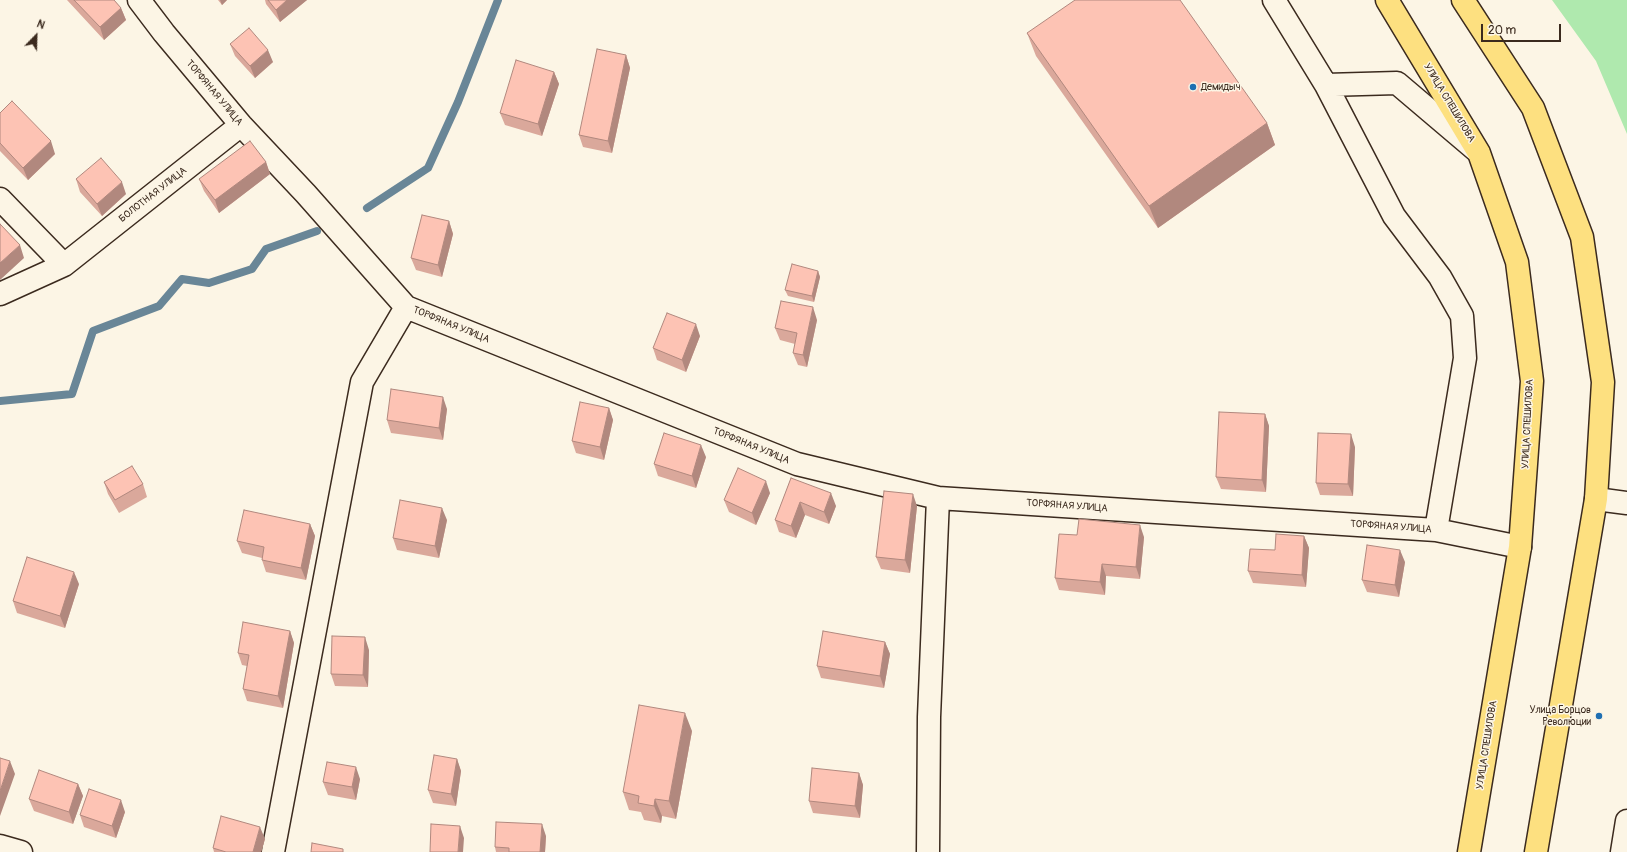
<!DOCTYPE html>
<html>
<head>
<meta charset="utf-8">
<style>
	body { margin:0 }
	#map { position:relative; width:1627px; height:852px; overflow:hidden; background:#fcf5e5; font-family:Pangolin,sans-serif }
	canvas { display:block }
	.north { position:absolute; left:16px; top:16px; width:40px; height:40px; -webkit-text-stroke:3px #fcf5e5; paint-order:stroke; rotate:23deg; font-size:11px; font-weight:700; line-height:16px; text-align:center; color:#3b2a1e }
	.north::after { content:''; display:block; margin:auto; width:14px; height:18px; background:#3b2a1e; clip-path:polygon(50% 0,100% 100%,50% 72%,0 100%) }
	.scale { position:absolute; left:1481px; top:24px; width:80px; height:18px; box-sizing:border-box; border:2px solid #3b2a1e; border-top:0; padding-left:5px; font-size:12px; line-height:14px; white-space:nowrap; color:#3b2a1e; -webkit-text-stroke:3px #fcf5e5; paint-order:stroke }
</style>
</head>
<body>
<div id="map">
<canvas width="1627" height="852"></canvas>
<div class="north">N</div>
<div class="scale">20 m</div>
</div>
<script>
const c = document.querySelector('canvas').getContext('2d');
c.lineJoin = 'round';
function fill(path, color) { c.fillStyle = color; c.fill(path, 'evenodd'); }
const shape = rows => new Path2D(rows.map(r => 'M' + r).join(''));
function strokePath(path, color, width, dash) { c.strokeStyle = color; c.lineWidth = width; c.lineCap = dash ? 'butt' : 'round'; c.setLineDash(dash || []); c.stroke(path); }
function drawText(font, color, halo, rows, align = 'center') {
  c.font = font + ' Pangolin,sans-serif'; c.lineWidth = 3; c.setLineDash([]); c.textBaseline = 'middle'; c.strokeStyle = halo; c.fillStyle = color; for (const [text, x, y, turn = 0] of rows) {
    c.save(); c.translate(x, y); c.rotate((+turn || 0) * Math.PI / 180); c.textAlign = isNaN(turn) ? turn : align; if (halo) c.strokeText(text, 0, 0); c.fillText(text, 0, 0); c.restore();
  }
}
const green = shape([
	[1552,0,1627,0,1627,134,1596,61]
]);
const stream = shape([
	[367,208,428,168,458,102,498,0],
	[0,401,72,394,93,331,159,306,182,279,209,283,252,269,266,249,317,231]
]);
const minor = shape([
	[139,0,164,33,241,125,306,194,406,307,797,464,938,498,1436,530,1520,547],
	[1274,0,1326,85,1394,216,1440,277,1462,316,1465,358,1436,530],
	[1326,85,1397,83,1476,150],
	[0,199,64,265],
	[0,294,64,265,241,125],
	[1596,499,1627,503],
	[0,846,21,852],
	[273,852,362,382,406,307],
	[928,852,929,717,938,498],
	[1622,852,1627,821]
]);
const major = shape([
	[1387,0,1479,153,1517,262,1532,381,1520,547,1469,852],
	[1463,0,1533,108,1582,237,1603,382,1596,499,1536,852]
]);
const wall = shape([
	[67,0,114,0,121,8,126,20,104,40],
	[218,0,227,0,222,5],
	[265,0,307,0,280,22,266,4],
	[1027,33,1267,123,1275,145,1158,228,1036,56],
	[230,44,273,62,255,78,235,56],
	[626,55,630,68,612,153,583,147,579,135],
	[554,72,559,84,542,136,505,125,500,113],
	[0,113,55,154,28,180,0,151],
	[266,162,270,174,219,213,204,191,199,179],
	[76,179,126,194,102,216,80,192],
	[449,221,453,234,442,277,416,270,411,258],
	[818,271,820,277,814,302,788,296,785,290],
	[817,320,807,367,798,365,793,353,795,344,780,340,775,328],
	[700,336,686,372,657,360,653,348],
	[609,408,613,420,604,460,576,453,572,441],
	[447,409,443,440,391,433,387,420],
	[1265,414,1269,426,1266,492,1221,489,1216,477],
	[1355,447,1353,496,1320,495,1316,483],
	[706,457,696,488,658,476,654,464],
	[791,478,836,506,829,524,805,515,796,538,779,532,775,520],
	[104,482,143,484,147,497,119,513,108,494],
	[770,493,756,525,729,512,724,500],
	[917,506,910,573,881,569,876,557],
	[447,520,439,558,397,550,393,538],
	[310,524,315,536,306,580,266,572,262,560,262,558,242,553,237,541],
	[1077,535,1144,537,1140,579,1106,576,1105,595,1059,590,1055,578],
	[1304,536,1309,548,1306,587,1253,583,1248,571,1275,550],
	[1405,562,1399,597,1367,592,1362,580],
	[79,584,65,628,17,613,13,601],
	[290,631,294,643,283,708,247,701,243,689,247,666,242,665,238,653],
	[885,642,890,654,884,688,821,678,817,666],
	[369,650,368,687,335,686,331,674],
	[692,731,676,819,662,816,661,823,644,820,641,812,629,810,623,792],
	[457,759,461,771,456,806,433,803,428,790],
	[859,773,863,785,860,818,813,813,809,801],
	[360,779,356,800,328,795,323,782],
	[78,784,83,796,73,824,34,811,29,799],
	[125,812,116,838,84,827,80,815],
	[546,836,545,852,496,852,495,847],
	[265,839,261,852,214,852,213,848]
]);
const shadedWall = shape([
	[220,0,227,0,222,5],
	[287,0,307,0,280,22,276,10],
	[121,8,126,20,104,40,100,27],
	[268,50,273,62,255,78,250,66],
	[626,55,630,68,612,153,608,141],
	[554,72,559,84,542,136,538,124],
	[1267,123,1275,145,1158,228,1149,206],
	[51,141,55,154,28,180,23,168],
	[266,162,270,174,219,213,215,200],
	[122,182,126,194,102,216,97,204],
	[449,221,453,234,442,277,438,265],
	[20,245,24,258,0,280,0,263],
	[818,271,820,277,814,302,812,296],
	[813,307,817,320,807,367,803,355],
	[696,324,700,336,686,372,682,360],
	[443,397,447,409,443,440,439,428],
	[609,408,613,420,604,460,600,447],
	[1265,414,1269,426,1266,492,1262,480],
	[1351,434,1355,447,1353,496,1348,484],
	[701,445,706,457,696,488,692,476],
	[766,481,770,493,756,525,752,513],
	[831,493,836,506,829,524,824,512],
	[913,494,917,506,910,573,905,560],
	[800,502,805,515,796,538,791,526],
	[442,508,447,520,439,558,435,546],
	[310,524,315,536,306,580,301,568],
	[1140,525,1144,537,1140,579,1136,567],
	[1304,536,1309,548,1306,587,1302,575],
	[1400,550,1405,562,1399,597,1395,585],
	[1102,564,1106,576,1105,595,1100,582],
	[74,572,79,584,65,628,60,616],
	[290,631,294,643,283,708,278,696],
	[365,637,369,650,368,687,363,675],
	[885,642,890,654,884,688,880,676],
	[685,713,692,731,676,819,669,801],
	[457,759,461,771,456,806,451,794],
	[10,761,15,774,0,816,0,791],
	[356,767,360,779,356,800,352,787],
	[859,773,863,785,860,818,855,806],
	[78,784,83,796,73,824,69,812],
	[655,799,662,816,661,823,654,806],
	[121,800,125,812,116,838,112,826],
	[542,824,546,836,545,852,540,852],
	[460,826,464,838,463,852,458,852],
	[260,827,265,839,261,852,253,852]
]);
const building = shape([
	[74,0,114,0,121,8,100,27,74,0],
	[268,0,287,0,276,10,268,0],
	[1075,0,1180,0,1267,123,1149,206,1027,33,1075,0],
	[249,28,268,50,250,66,230,44,249,28],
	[597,49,626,55,608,141,579,135,597,49],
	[516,60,554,72,538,124,500,113,516,60],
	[12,101,51,141,23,168,0,143,0,113,12,101],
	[250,141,266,162,215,200,199,179,250,141],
	[101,158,122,182,97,204,76,179,101,158],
	[422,215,449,221,438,265,411,258,422,215],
	[0,224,20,245,0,263,0,224],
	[792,264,818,271,812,296,785,290,792,264],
	[781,301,813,307,803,355,793,353,797,333,775,328,781,301],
	[667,313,696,324,682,360,653,348,667,313],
	[391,389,443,397,439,428,387,420,391,389],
	[580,402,609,408,600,447,572,441,580,402],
	[1219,412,1265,414,1262,480,1216,477,1219,412],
	[664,433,701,445,692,476,654,464,664,433],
	[1318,433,1351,434,1348,484,1316,483,1318,433],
	[132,466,143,484,115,500,104,482,132,466],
	[738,468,766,481,752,513,724,500,738,468],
	[791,478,831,493,824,512,800,502,791,526,775,520,791,478],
	[884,491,913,494,905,560,876,557,884,491],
	[400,500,442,508,435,546,393,538,400,500],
	[244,510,310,524,301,568,262,560,264,547,237,541,244,510],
	[1079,519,1140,525,1136,567,1102,564,1100,582,1055,578,1059,534,1077,535,1079,519],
	[1276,534,1304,536,1302,575,1248,571,1250,549,1275,550,1276,534],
	[1367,545,1400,550,1395,585,1362,580,1367,545],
	[27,557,74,572,60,616,13,601,27,557],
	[243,622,290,631,278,696,243,689,249,655,238,653,243,622],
	[823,631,885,642,880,676,817,666,823,631],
	[332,636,365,637,363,675,331,674,332,636],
	[639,705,685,713,669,801,655,799,654,806,638,803,639,796,623,792,639,705],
	[434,755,457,759,451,794,428,790,434,755],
	[0,758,10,761,0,791,0,758],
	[327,762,356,767,352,787,323,782,327,762],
	[812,768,859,773,855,806,809,801,812,768],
	[39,770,78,784,69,812,29,799,39,770],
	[89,789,121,800,112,826,80,815,89,789],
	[221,816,260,827,253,852,226,852,213,848,221,816],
	[496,822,542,824,540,852,509,852,509,848,495,847,496,822],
	[431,824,460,826,458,852,430,852,431,824],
	[312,843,343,849,343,852,311,852,312,843]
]);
const markers = [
	[1193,87,4,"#1f6fb2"],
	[1599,716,4,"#1f6fb2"]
];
const poiNames = [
	["Демидыч",1201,87],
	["Улица Борцов",1591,710,"right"],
	["Революции",1591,722,"right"]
];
const streetNames = [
	["ТОРФЯНАЯ УЛИЦА",214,93,50],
	["УЛИЦА СПЕШИЛОВА",1449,103,59],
	["БОЛОТНАЯ УЛИЦА",153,195,-38],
	["ТОРФЯНАЯ УЛИЦА",451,325,22],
	["УЛИЦА СПЕШИЛОВА",1528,424,-87],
	["ТОРФЯНАЯ УЛИЦА",751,446,22],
	["ТОРФЯНАЯ УЛИЦА",1067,506,4],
	["ТОРФЯНАЯ УЛИЦА",1391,527,4],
	["УЛИЦА СПЕШИЛОВА",1487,745,-81]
];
fill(green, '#afe9ae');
strokePath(stream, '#698697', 8);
strokePath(minor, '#3b2a1e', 25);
strokePath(major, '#3b2a1e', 25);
strokePath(minor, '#fcf5e5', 22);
strokePath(major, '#fde080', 22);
fill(wall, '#daa89b');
fill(shadedWall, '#b1887e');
fill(building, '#fdc3b4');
strokePath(building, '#b1887e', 1);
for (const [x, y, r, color] of markers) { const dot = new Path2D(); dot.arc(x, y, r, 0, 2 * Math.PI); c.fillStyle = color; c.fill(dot); strokePath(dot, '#fcf5e5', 1.5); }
drawText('10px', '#3b2a1e', '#fcf5e5', poiNames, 'left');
drawText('10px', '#3b2a1e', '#fcf5e5', streetNames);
</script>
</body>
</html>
